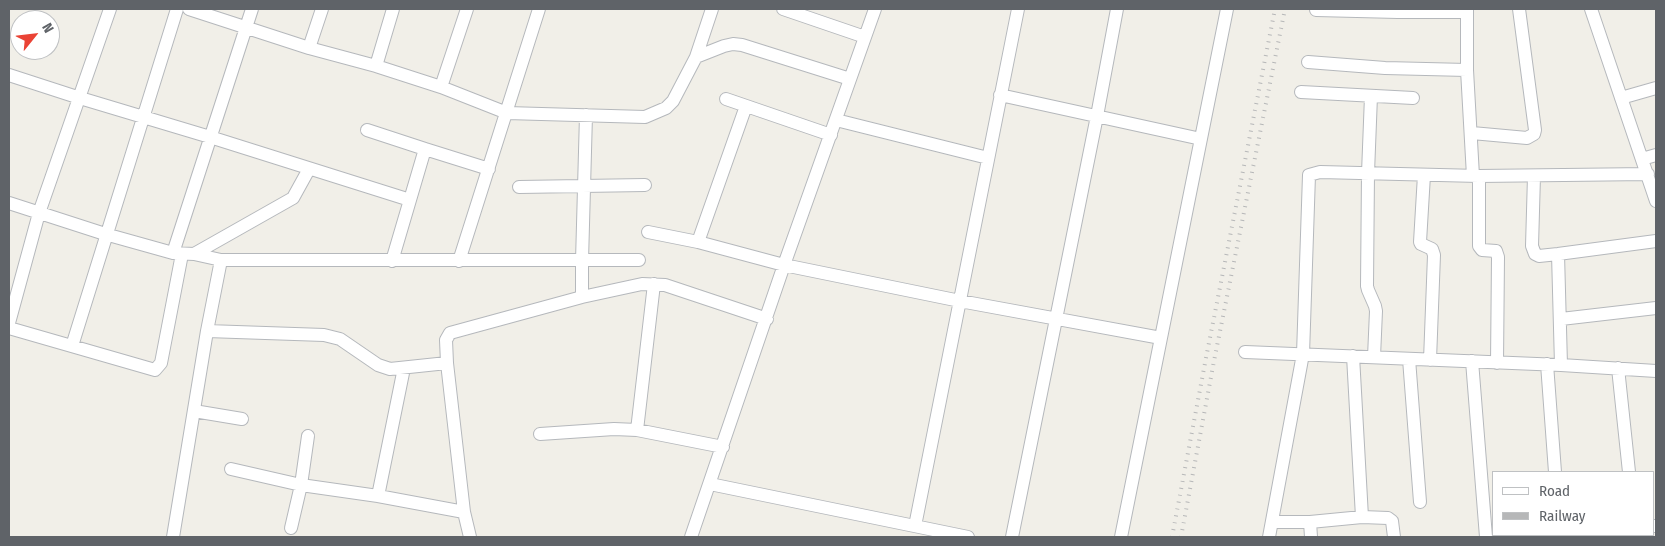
<!DOCTYPE html>
<html>
<head>
<meta charset="utf-8">
<style>
	body { margin:0 }
	#map { position:relative; width:1665px; height:546px; overflow:hidden; background:#f1efe8; font-family:"Fira Sans Condensed",sans-serif }
	canvas { display:block }
	.frame { position:absolute; inset:0; border:10px solid #5f6368; pointer-events:none }
	.legend { position:absolute; left:1492px; top:471px; width:162px; height:65px; box-sizing:border-box; background:#fff; border:1px solid #bfc1c3; margin:0; padding:6px 9px; list-style:none; font-size:15px; color:#5f6368 }
	.legend li { display:flex; align-items:center; gap:10px; height:25px }
	.legend b { width:25px; border:1px solid #bfc1c3 }
	.north { position:absolute; left:10px; top:10px; width:50px; height:50px; box-sizing:border-box; background:#fff; border:1px solid #bfc1c3; border-radius:50%; rotate:61deg; font-size:14px; font-weight:700; line-height:20px; text-align:center; color:#5f6368 }
	.north::after { content:''; display:block; margin:auto; width:18px; height:22px; background:#ea4335; clip-path:polygon(50% 0,100% 100%,50% 72%,0 100%) }
</style>
</head>
<body>
<div id="map">
<canvas width="1665" height="546"></canvas>
<div class="frame"></div>
<ul class="legend">
<li><b style="height:6px;background:#fff"></b>Road</li>
<li><b style="height:6px;background:#b6b7b8"></b>Railway</li>
</ul>
<div class="north">N</div>
</div>
<script>
const c = document.querySelector('canvas').getContext('2d');
c.lineJoin = 'round';
const shape = rows => new Path2D(rows.map(r => 'M' + r).join(''));
function strokePath(path, color, width, dash) { c.strokeStyle = color; c.lineWidth = width; c.lineCap = dash ? 'butt' : 'round'; c.setLineDash(dash || []); c.stroke(path); }
const minor = shape([
	[189,9,309,48,376,66,441,87,507,113,645,117,666,108,673,101,696,57,712,9],
	[783,9,865,37],
	[1467,9,1467,70,1473,176],
	[1591,9,1656,201],
	[1316,10,1398,12,1467,12],
	[309,48,322,9],
	[696,57,724,46,733,44,742,45,850,79],
	[1308,62,1385,68,1467,70],
	[376,66,393,9],
	[9,75,80,98,210,137,410,200],
	[441,87,467,9],
	[1301,92,1413,98],
	[1000,95,1201,139],
	[1371,96,1368,173,1367,286,1368,290,1375,306,1376,311,1374,357],
	[1621,98,1656,88],
	[726,99,831,135],
	[836,120,988,158],
	[367,130,425,149],
	[1472,133,1527,138,1534,134,1535,130,1519,9],
	[1642,159,1656,155],
	[1424,175,1420,242,1421,244,1432,249,1434,255,1430,360],
	[1479,176,1479,246,1482,250,1496,251,1498,257,1497,363],
	[1534,176,1532,246,1535,254,1539,256,1558,254,1656,241],
	[519,187,645,185],
	[9,203,105,234,173,253,194,254,221,260,639,260],
	[648,232,698,242,784,265,960,301,1161,338],
	[698,242,746,106],
	[173,253,252,9],
	[194,254,293,198,309,169],
	[1558,254,1561,365],
	[392,261,425,149,489,169],
	[459,261,539,9],
	[582,297,582,261,586,115],
	[1561,319,1656,308],
	[9,323,39,213,110,9],
	[9,328,155,370,161,363,182,254],
	[207,331,324,335,340,339,378,365,390,369,447,363],
	[72,346,177,9],
	[1245,352,1561,365,1656,371],
	[1353,356,1362,517],
	[1409,359,1420,502],
	[1472,361,1486,537],
	[1547,364,1555,472],
	[1618,368,1629,472],
	[194,411,242,419],
	[637,430,654,284],
	[540,434,614,429,637,430,723,447],
	[231,469,301,485,378,496,464,512],
	[710,484,968,537],
	[378,496,404,368],
	[1272,522,1310,522,1362,517,1388,518,1392,521,1394,537],
	[1310,522,1311,537],
	[915,526,1018,9],
	[1654,526,1656,526],
	[291,528,301,485,308,436],
	[1580,535,1580,537],
	[173,537,207,331,221,260],
	[470,537,464,512,447,363,446,340,450,333,582,297,642,284,665,285,767,319],
	[691,537,784,265,875,9],
	[1012,537,1097,116,1117,9],
	[1121,537,1227,9],
	[1269,537,1303,354,1309,175,1320,172,1479,176,1648,174],
	[1530,537,1561,535]
]);
const rail = shape([
	[1172,537,1206,358,1275,9],
	[1181,537,1214,361,1285,9]
]);
strokePath(minor, '#b5b8bc', 14);
strokePath(minor, '#fff', 12);
strokePath(rail, '#b6b7b8', 4, [1, 6]);
</script>
</body>
</html>
